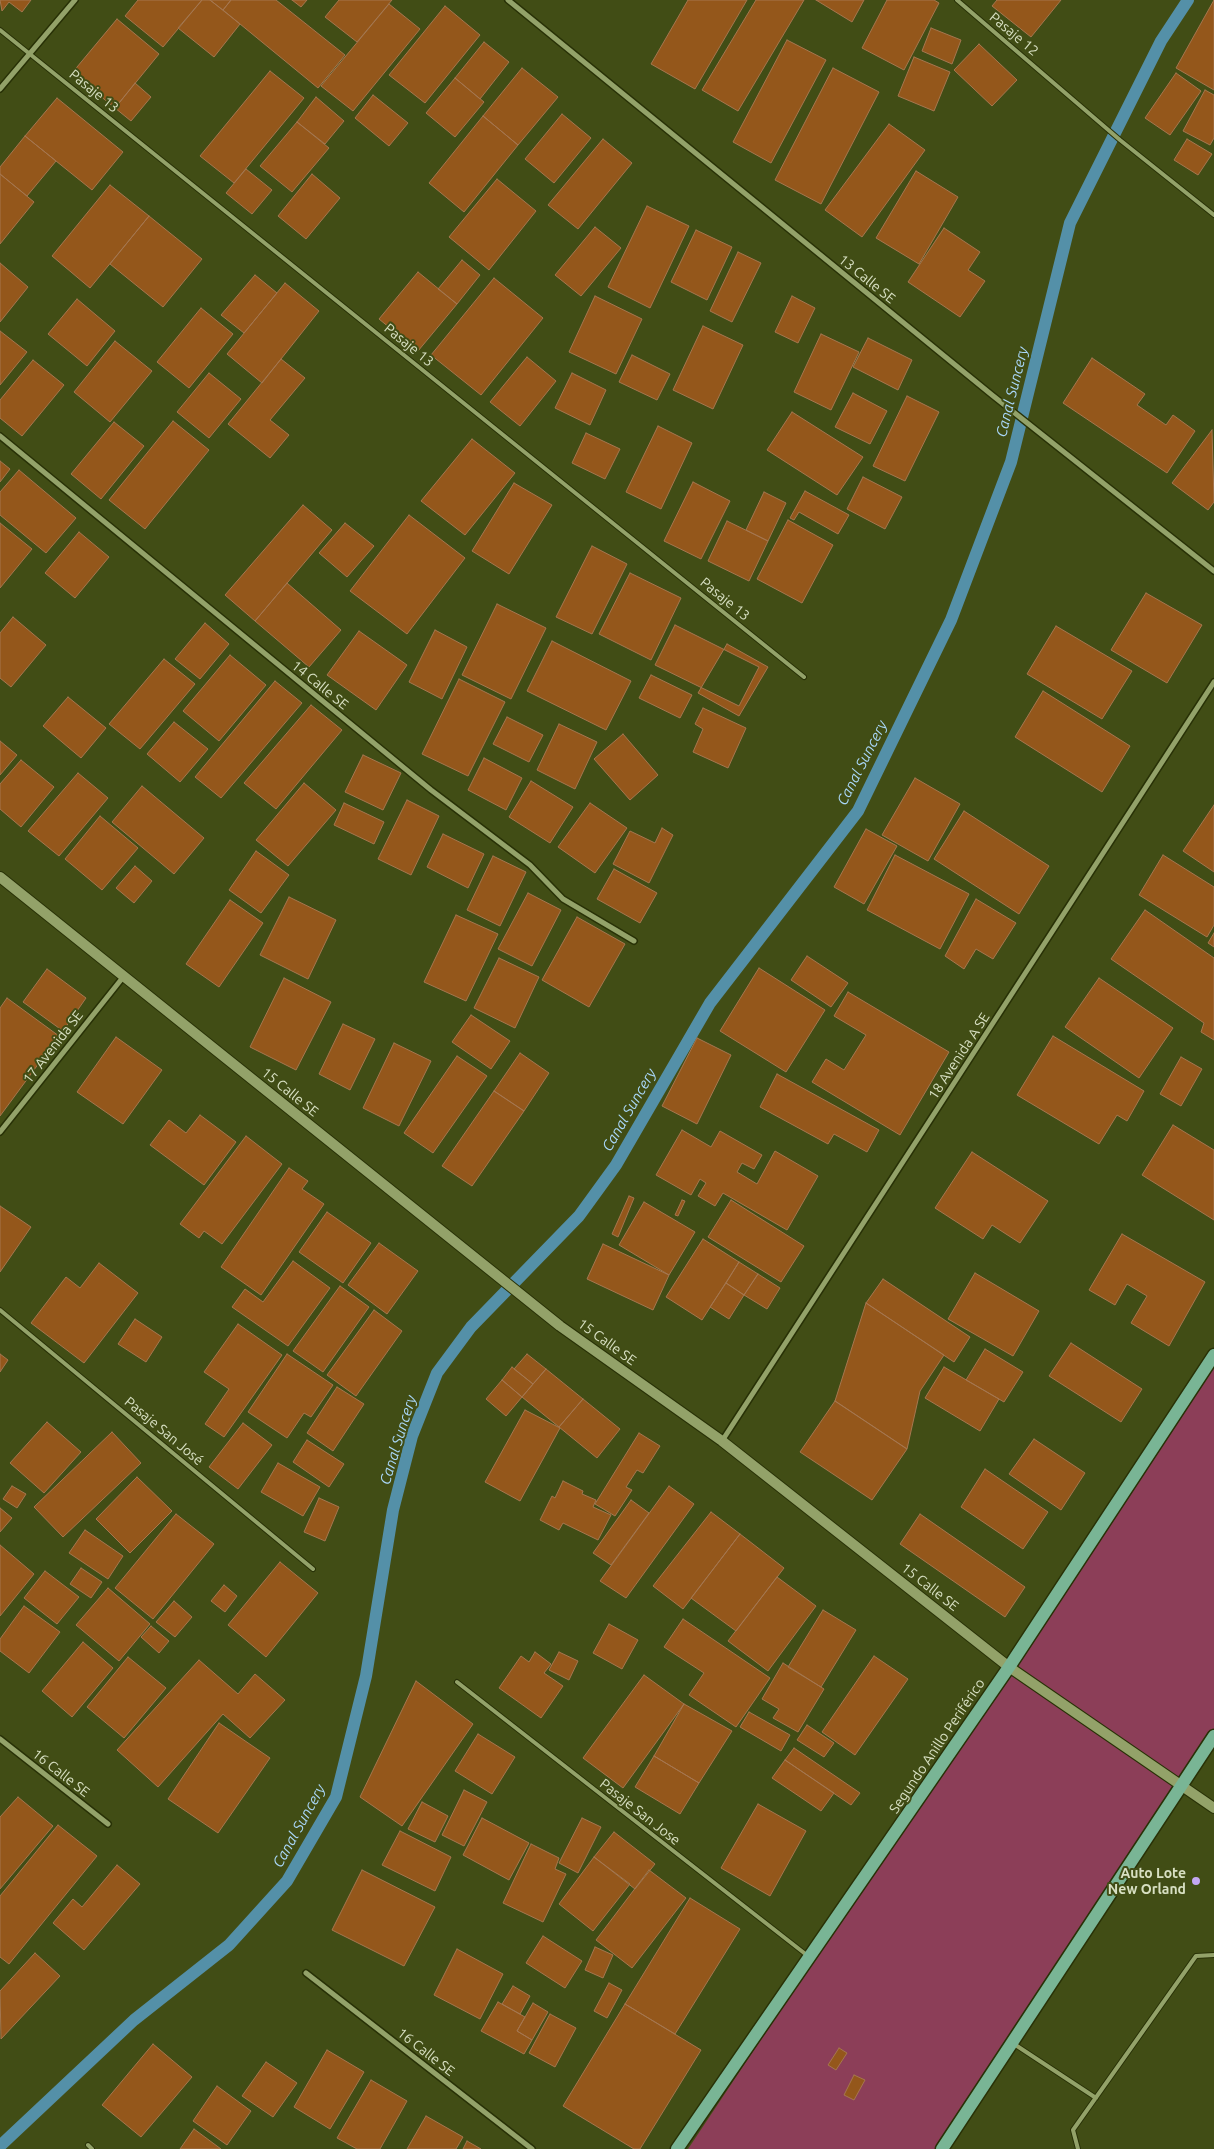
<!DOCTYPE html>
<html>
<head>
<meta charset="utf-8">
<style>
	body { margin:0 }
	canvas { display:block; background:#414d15 }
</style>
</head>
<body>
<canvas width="1214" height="2149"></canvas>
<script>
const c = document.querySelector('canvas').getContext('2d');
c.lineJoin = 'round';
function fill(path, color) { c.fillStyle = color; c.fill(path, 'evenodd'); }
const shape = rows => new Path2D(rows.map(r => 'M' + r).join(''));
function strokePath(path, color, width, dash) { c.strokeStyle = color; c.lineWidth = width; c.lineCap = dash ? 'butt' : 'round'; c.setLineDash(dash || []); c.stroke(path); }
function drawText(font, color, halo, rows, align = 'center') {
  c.font = font + ' Ubuntu,sans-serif'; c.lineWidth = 4; c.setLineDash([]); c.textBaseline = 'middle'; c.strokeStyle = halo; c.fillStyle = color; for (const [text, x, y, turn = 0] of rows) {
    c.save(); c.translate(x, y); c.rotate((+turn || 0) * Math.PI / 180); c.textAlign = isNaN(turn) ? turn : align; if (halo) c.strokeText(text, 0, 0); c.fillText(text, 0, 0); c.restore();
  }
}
const green = shape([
	[1214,1359,1214,1736,939,2149,688,2149]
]);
const stream = shape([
	[0,2146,134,2020,229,1945,287,1881,336,1797,366,1676,393,1510,412,1436,437,1373,471,1327,579,1216,616,1165,710,1003,858,811,951,620,1011,462,1070,223,1161,41,1188,0]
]);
const building = shape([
	[0,0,31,0,22,12,9,2,2,11,0,0],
	[138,0,202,0,163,47,125,16,138,0],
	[202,0,210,0,240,24,214,57,178,28,202,0],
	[210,0,231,0,223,10,210,0],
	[231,0,276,0,345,55,318,88,223,10,231,0],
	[292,0,307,0,301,7,292,0],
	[339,0,392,0,357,42,325,17,339,0],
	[688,0,747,0,695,89,651,64,688,0],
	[756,0,804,0,738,111,702,90,756,0],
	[816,0,864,0,852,22,816,0],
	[887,0,934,0,939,3,904,70,862,48,887,0],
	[997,0,1061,0,1031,37,992,6,997,0],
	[1214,0,1214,90,1176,68,1214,0],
	[389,4,420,29,353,111,321,86,389,4],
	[445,6,480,35,425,103,389,75,445,6],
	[117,19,159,54,115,108,72,73,117,19],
	[931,28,961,40,952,64,922,51,931,28],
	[787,40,826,60,771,163,733,142,787,40],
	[484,42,509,62,480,99,455,78,484,42],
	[979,44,1017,80,992,106,954,70,979,44],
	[914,57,950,72,934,111,898,96,914,57],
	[522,68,558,97,518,145,483,116,522,68],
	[833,68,879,92,821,204,775,180,833,68],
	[270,71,304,98,234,183,200,156,270,71],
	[1176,73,1201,91,1170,135,1145,118,1176,73],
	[455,78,484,102,455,137,426,113,455,78],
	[135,83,151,97,131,121,115,108,135,83],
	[1205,90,1214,95,1214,138,1210,145,1183,131,1205,90],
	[373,95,408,123,389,146,355,118,373,95],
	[316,97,344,121,325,144,297,122,316,97],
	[57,98,123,152,92,190,25,136,57,98],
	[562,114,591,138,554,183,525,159,562,114],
	[483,116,518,145,464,212,429,183,483,116],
	[297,122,329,148,292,192,260,166,297,122],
	[889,124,925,150,862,237,825,210,889,124],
	[25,136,56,161,27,196,0,174,0,167,25,136],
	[603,139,632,163,578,229,548,205,603,139],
	[1187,139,1212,154,1198,175,1174,160,1187,139],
	[246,169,272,190,252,214,226,193,246,169],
	[916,171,958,197,919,264,876,238,916,171],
	[0,174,34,202,0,244,0,174],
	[312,174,340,198,306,239,278,216,312,174],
	[497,179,536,211,489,270,449,237,497,179],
	[110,185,149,216,90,288,52,256,110,185],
	[647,206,689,226,650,308,608,287,647,206],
	[149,216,202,259,163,307,110,264,149,216],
	[595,227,621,248,581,296,555,275,595,227],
	[944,228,980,252,968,270,985,281,960,317,908,282,944,228],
	[696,230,732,247,707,300,671,282,696,230],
	[738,252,761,263,732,322,710,311,738,252],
	[462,260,480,275,457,304,438,289,462,260],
	[0,263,28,287,0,322,0,263],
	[418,272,457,304,418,351,379,319,418,272],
	[255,275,277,293,244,333,221,315,255,275],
	[494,278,543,318,481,395,431,355,494,278],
	[285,283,319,311,262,383,227,354,285,283],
	[595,296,642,319,616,374,569,352,595,296],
	[792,296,815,308,798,343,775,332,792,296],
	[77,299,115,331,87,366,48,334,77,299],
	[201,308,233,334,189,388,157,362,201,308],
	[703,326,743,345,713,409,673,390,703,326],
	[0,331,27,352,0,385,0,331],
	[821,334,859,352,831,410,794,392,821,334],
	[868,338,912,360,898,390,853,367,868,338],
	[115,341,152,371,110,422,74,392,115,341],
	[632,355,670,374,657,400,619,382,632,355],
	[527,357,556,381,520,426,490,402,527,357],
	[1092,358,1145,394,1137,405,1166,425,1173,415,1195,431,1167,473,1063,403,1092,358],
	[281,359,305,378,270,420,289,435,270,458,228,424,281,359],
	[33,360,64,385,22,436,0,418,0,400,33,360],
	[209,373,241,399,209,438,177,412,209,373],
	[572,373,606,390,590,425,555,408,572,373],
	[853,393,887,411,870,444,835,427,853,393],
	[907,396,939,412,905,481,873,466,907,396],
	[792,412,863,457,837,495,767,450,792,412],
	[173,421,209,450,145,529,109,500,173,421],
	[114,422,144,446,101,499,71,474,114,422],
	[658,426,692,443,661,509,626,492,658,426],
	[1212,430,1214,502,1208,510,1172,483,1212,430],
	[586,433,620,449,605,479,572,463,586,433],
	[472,439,515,473,465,535,421,501,472,439],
	[0,461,10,469,0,482,0,461],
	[19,470,76,518,46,553,0,515,0,492,19,470],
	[863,477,902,497,885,529,847,509,863,477],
	[693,482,730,501,701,559,664,541,693,482],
	[514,483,552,505,509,574,472,551,514,483],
	[805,491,849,515,838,534,799,512,794,520,790,518,805,491],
	[764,492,786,503,768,541,746,530,764,492],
	[303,505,332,530,255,621,225,595,303,505],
	[409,515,465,558,407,634,350,591,409,515],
	[788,520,833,545,802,603,757,579,788,520],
	[727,521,768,541,749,581,708,561,727,521],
	[0,523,32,549,0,588,0,523],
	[345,523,374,546,347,577,319,553,345,523],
	[79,532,109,557,75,598,45,573,79,532],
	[592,546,627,564,592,634,556,617,592,546],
	[630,573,681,598,651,660,599,634,630,573],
	[287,583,341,630,309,667,255,621,287,583],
	[1146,593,1202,625,1167,683,1111,650,1146,593],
	[497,604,546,628,511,699,462,675,497,604],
	[13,617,46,645,11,687,0,678,0,633,13,617],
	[205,623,229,644,200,679,175,659,205,623],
	[675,625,759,667,739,706,655,665,675,625],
	[1056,626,1132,671,1102,719,1027,674,1056,626],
	[435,630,467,647,442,699,409,682,435,630],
	[359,631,407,665,376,710,327,675,359,631],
	[552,641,631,681,606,730,527,691,552,641],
	[727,644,768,667,739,716,698,693,727,644],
	[230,655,266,685,219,741,183,711,230,655],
	[164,659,195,684,140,749,109,724,164,659],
	[651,675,692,695,680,718,639,698,651,675],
	[459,679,505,702,468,776,422,754,459,679],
	[275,681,302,703,221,798,195,777,275,681],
	[1043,691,1130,746,1102,792,1015,737,1043,691],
	[68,697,106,728,81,758,43,726,68,697],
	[311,705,342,730,276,809,244,783,311,705],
	[703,708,746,728,728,768,693,752,703,729,695,724,703,708],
	[507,717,543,735,529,762,493,744,507,717],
	[174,722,208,749,180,782,147,754,174,722],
	[559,724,597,742,575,789,537,770,559,724],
	[623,734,658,775,630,800,594,759,623,734],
	[0,741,17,755,0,775,0,741],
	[363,755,401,773,383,810,345,792,363,755],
	[484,758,522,778,506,810,468,790,484,758],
	[21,760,54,787,21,827,0,809,0,784,21,760],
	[78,773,108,798,59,856,28,831,78,773],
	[915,778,960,804,928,861,882,835,915,778],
	[531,781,573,807,550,843,509,817,531,781],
	[304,783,336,810,288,866,256,840,304,783],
	[142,786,204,838,174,874,112,822,142,786],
	[407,800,439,816,411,875,378,859,407,800],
	[344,803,384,822,374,844,334,825,344,803],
	[590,803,627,828,595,873,558,847,590,803],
	[1214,805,1214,872,1183,851,1214,805],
	[964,811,1049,866,1019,914,934,859,964,811],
	[100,816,138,848,102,890,65,859,100,816],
	[662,828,673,835,649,883,613,864,630,831,655,843,662,828],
	[866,829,897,846,864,904,834,887,866,829],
	[443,834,484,854,468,888,427,867,443,834],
	[256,851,289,875,261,913,229,890,256,851],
	[895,855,969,894,940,949,867,910,895,855],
	[1163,855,1214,887,1214,925,1207,937,1139,895,1163,855],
	[493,856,526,872,500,926,467,910,493,856],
	[135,866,152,881,134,903,116,888,135,866],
	[614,869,657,893,640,923,597,899,614,869],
	[528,893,561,910,532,966,498,949,528,893],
	[289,897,336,920,308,979,260,955,289,897],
	[976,899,1016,923,993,959,976,949,964,969,945,956,976,899],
	[230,900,263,923,219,987,186,964,230,900],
	[1145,910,1214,958,1214,1040,1201,1032,1204,1023,1111,959,1145,910],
	[456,915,498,934,466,1001,424,982,456,915],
	[577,917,625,944,589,1007,542,980,577,917],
	[1214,933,1214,947,1208,943,1214,933],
	[807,956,848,983,831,1007,791,980,807,956],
	[499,958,539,977,515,1028,474,1008,499,958],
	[759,968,825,1010,786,1072,720,1031,759,968],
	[47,969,86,998,63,1031,23,1002,47,969],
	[284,978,331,1002,296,1070,250,1047,284,978],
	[1099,978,1173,1028,1139,1078,1065,1027,1099,978],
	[848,992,949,1052,900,1135,812,1082,826,1059,844,1070,866,1035,834,1016,848,992],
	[7,998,59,1036,0,1116,0,1008,7,998],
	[471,1015,510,1041,491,1069,452,1042,471,1015],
	[343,1024,375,1039,350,1090,319,1074,343,1024],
	[1053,1036,1144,1091,1127,1121,1117,1115,1099,1144,1017,1095,1053,1036],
	[116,1037,162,1070,123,1124,77,1092,116,1037],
	[697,1038,731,1055,697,1124,662,1106,697,1038],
	[394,1043,431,1061,399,1126,363,1108,394,1043],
	[520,1053,549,1073,524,1111,494,1091,520,1053],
	[457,1056,487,1076,433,1153,404,1133,457,1056],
	[1181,1057,1202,1069,1181,1106,1160,1094,1181,1057],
	[777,1074,879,1130,867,1152,834,1134,828,1144,760,1107,777,1074],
	[494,1091,524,1111,472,1186,442,1166,494,1091],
	[200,1115,236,1142,204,1185,150,1145,169,1120,186,1133,200,1115],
	[1173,1125,1214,1150,1214,1220,1142,1175,1173,1125],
	[682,1130,711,1147,720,1131,762,1155,754,1169,742,1163,737,1172,757,1184,775,1151,818,1176,787,1230,723,1193,715,1206,698,1196,706,1183,700,1179,691,1195,656,1175,682,1130],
	[246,1136,282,1164,222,1244,204,1231,199,1238,180,1224,246,1136],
	[972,1152,1048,1201,1020,1243,992,1225,983,1239,935,1208,972,1152],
	[289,1168,308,1181,302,1189,324,1204,261,1295,221,1267,289,1168],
	[629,1196,634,1198,618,1237,612,1234,629,1196],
	[682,1200,685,1201,678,1216,675,1215,682,1200],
	[731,1200,804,1246,781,1282,708,1237,731,1200],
	[644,1202,695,1232,669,1275,619,1245,644,1202],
	[0,1206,31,1227,0,1272,0,1206],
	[327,1212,371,1243,343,1283,299,1252,327,1212],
	[1122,1234,1205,1282,1169,1346,1131,1323,1147,1296,1127,1284,1115,1305,1089,1290,1122,1234],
	[703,1239,739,1262,702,1320,666,1297,703,1239],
	[379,1243,418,1271,387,1314,348,1285,379,1243],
	[603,1244,669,1275,653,1310,587,1279,603,1244],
	[293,1261,330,1288,288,1346,232,1307,245,1289,263,1302,293,1261],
	[739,1262,758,1274,744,1295,726,1283,739,1262],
	[99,1263,138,1293,84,1363,31,1323,66,1277,80,1288,99,1263],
	[975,1273,1039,1311,1013,1356,948,1319,975,1273],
	[758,1274,780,1288,767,1309,744,1295,758,1274],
	[883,1279,970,1337,954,1362,866,1303,883,1279],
	[726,1283,744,1295,729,1319,710,1307,726,1283],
	[340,1286,369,1307,323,1372,293,1351,340,1286],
	[866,1303,944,1355,920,1391,907,1449,835,1401,866,1303],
	[374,1310,402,1331,356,1396,327,1375,374,1310],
	[135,1319,162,1337,146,1362,118,1344,135,1319],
	[238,1324,282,1355,224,1437,205,1424,229,1389,204,1372,238,1324],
	[1071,1343,1142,1389,1121,1422,1049,1376,1071,1343],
	[985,1349,1023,1372,1004,1402,966,1380,985,1349],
	[0,1354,8,1360,0,1372,0,1354],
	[287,1354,333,1385,311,1417,304,1413,287,1438,248,1412,287,1354],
	[527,1354,546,1369,533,1384,514,1369,527,1354],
	[512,1367,533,1384,522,1397,502,1380,512,1367],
	[944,1367,999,1399,980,1431,925,1398,944,1367],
	[546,1369,583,1399,559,1427,522,1397,546,1369],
	[502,1380,522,1397,506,1416,486,1399,502,1380],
	[337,1387,364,1404,333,1451,307,1433,337,1387],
	[583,1399,620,1429,597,1458,559,1427,583,1399],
	[835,1401,907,1449,872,1500,800,1452,835,1401],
	[525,1410,560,1428,520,1501,485,1482,525,1410],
	[47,1422,81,1452,44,1493,10,1463,47,1422],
	[243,1423,272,1445,238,1489,209,1467,243,1423],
	[112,1432,141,1463,63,1537,34,1507,112,1432],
	[639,1433,660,1446,643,1473,637,1470,626,1487,632,1490,615,1516,595,1504,639,1433],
	[1034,1439,1085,1473,1061,1510,1009,1474,1034,1439],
	[307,1440,344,1464,329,1487,293,1462,307,1440],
	[278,1463,320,1487,303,1516,261,1492,278,1463],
	[985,1469,1048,1512,1023,1549,961,1507,985,1469],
	[137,1477,172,1511,130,1553,96,1519,137,1477],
	[563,1481,583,1491,582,1494,596,1500,593,1507,611,1515,598,1540,563,1523,559,1530,540,1520,552,1496,555,1498,563,1481],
	[12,1486,26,1494,17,1508,3,1499,12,1486],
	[669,1486,694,1504,626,1598,600,1581,669,1486],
	[319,1498,339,1507,325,1541,304,1532,319,1498],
	[631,1500,649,1513,611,1565,593,1553,631,1500],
	[0,1508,12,1518,0,1532,0,1508],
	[711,1512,740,1534,683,1609,653,1586,711,1512],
	[176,1514,214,1544,153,1619,115,1588,176,1514],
	[920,1514,1025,1587,1005,1617,900,1544,920,1514],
	[85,1530,123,1556,108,1579,69,1553,85,1530],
	[740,1534,784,1568,736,1631,691,1598,740,1534],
	[0,1545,34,1574,0,1616,0,1545],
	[280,1562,318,1593,266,1657,228,1625,280,1562],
	[81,1568,102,1582,91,1598,70,1584,81,1568],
	[45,1571,79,1597,57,1624,24,1598,45,1571],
	[777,1577,816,1606,768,1671,728,1641,777,1577],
	[224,1585,237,1596,225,1612,211,1601,224,1585],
	[108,1588,150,1624,119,1661,76,1625,108,1588],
	[174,1601,192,1617,175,1637,156,1622,174,1601],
	[24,1606,60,1632,29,1673,0,1651,0,1639,24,1606],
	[823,1610,856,1630,821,1687,788,1667,823,1610],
	[683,1619,770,1678,736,1727,689,1695,704,1673,664,1647,683,1619],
	[609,1624,638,1640,622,1669,593,1653,609,1624],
	[151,1626,169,1641,159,1653,141,1637,151,1626],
	[83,1642,113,1668,72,1717,42,1691,83,1642],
	[535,1652,551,1664,544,1673,563,1686,541,1718,499,1688,521,1656,529,1662,535,1652],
	[559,1652,578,1661,569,1680,549,1670,559,1652],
	[874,1656,908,1679,855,1755,822,1732,874,1656],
	[128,1657,166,1688,124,1738,87,1707,128,1657],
	[199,1660,238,1694,255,1674,285,1700,250,1738,223,1714,158,1787,117,1750,199,1660],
	[783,1663,824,1689,798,1732,773,1718,779,1709,762,1699,783,1663],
	[644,1675,684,1704,623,1788,583,1758,644,1675],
	[416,1681,473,1724,402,1826,360,1797,416,1681],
	[684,1704,732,1731,699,1783,654,1756,684,1704],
	[749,1712,790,1735,781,1751,740,1727,749,1712],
	[219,1723,270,1758,218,1833,168,1799,219,1723],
	[807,1725,834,1743,824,1757,797,1740,807,1725],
	[478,1734,515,1757,492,1794,455,1771,478,1734],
	[794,1748,860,1793,851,1805,785,1760,794,1748],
	[654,1756,699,1783,680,1814,635,1787,654,1756],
	[785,1760,834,1793,821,1811,772,1778,785,1760],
	[464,1790,487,1802,464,1846,442,1835,464,1790],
	[18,1797,53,1826,0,1889,0,1817,18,1797],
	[422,1802,448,1816,435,1842,408,1829,422,1802],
	[758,1804,806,1831,770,1896,721,1868,758,1804],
	[482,1818,529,1843,509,1880,463,1855,482,1818],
	[582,1818,601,1827,578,1873,559,1863,582,1818],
	[58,1825,97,1856,9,1964,0,1957,0,1896,58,1825],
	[400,1831,451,1857,435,1891,382,1865,400,1831],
	[614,1832,655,1864,635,1889,594,1857,614,1832],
	[531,1844,559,1858,555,1869,566,1874,543,1922,503,1903,531,1844],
	[594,1857,630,1884,593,1931,559,1904,594,1857],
	[117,1865,140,1884,84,1950,53,1923,73,1899,82,1907,117,1865],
	[362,1870,435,1907,404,1966,332,1930,362,1870],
	[649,1870,686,1898,632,1968,596,1940,649,1870],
	[690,1898,740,1929,675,2034,625,2004,690,1898],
	[543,1936,582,1961,565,1988,526,1963,543,1936],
	[595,1947,613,1955,603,1978,585,1970,595,1947],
	[457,1949,503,1974,480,2019,434,1995,457,1949],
	[35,1953,60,1976,1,2039,0,1991,35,1953],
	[609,1983,622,1990,607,2018,594,2011,609,1983],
	[513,1986,530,1996,520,2014,502,2004,513,1986],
	[498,2002,525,2017,517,2031,532,2040,524,2054,481,2031,498,2002],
	[533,2003,548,2012,532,2040,517,2031,533,2003],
	[625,2004,701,2050,640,2149,634,2149,563,2106,625,2004],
	[550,2014,576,2028,555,2067,529,2053,550,2014],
	[153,2044,192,2077,141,2137,102,2105,153,2044],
	[839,2048,847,2053,836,2070,828,2065,839,2048],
	[327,2050,364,2072,330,2129,294,2107,327,2050],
	[266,2062,297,2083,273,2117,242,2096,266,2062],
	[854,2075,865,2080,854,2100,844,2095,854,2075],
	[371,2080,407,2101,380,2149,357,2149,337,2138,371,2080],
	[217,2086,251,2111,227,2145,193,2121,217,2086],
	[426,2116,463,2137,456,2149,407,2149,426,2116],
	[194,2129,221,2149,180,2149,194,2129],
	[467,2141,481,2149,463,2149,467,2141]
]);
const lane = shape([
	[957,0,1120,140,1214,215],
	[0,30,804,677],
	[0,1310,313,1569],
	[457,1682,808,1956],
	[1014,2044,1096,2098],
	[88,2145,92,2149],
	[1078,2149,1073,2130,1196,1956,1214,1955]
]);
const street = shape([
	[508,0,992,395,1214,571],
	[0,89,75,0],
	[0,436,431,790,530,865,563,899,634,941],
	[0,1132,124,976],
	[722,1441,1214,682],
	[0,1739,108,1824],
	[306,1973,532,2149]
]);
const secondary = shape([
	[0,877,560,1326,722,1441,1009,1667,1214,1808]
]);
const primary = shape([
	[677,2149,1009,1667,1214,1355],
	[942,2149,1214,1736]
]);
const markers = [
	[1196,1881,5,"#c3a7f2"]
];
const streetNames = [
	["Pasaje 12",1014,34,40],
	["Pasaje 13",94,91,39],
	["13 Calle SE",867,279,39],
	["Pasaje 13",409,345,39],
	["Pasaje 13",725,599,39],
	["14 Calle SE",320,685,39],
	["17 Avenida SE",53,1047,-52],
	["18 Avenida A SE",959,1056,-57],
	["15 Calle SE",290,1092,39],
	["15 Calle SE",607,1342,36],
	["Pasaje San José",164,1431,40],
	["15 Calle SE",930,1587,38],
	["Segundo Anillo Periférico",937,1746,-56],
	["16 Calle SE",61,1773,38],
	["Pasaje San Jose",640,1812,38],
	["16 Calle SE",426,2052,38]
];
const poiNames = [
	["Auto Lote",1186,1873],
	["New Orland",1186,1889]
];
const waterNames = [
	["Canal Suncery",1012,392,-76],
	["Canal Suncery",862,763,-63],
	["Canal Suncery",629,1110,-60],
	["Canal Suncery",398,1440,-73],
	["Canal Suncery",299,1826,-61]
];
fill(green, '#8c3e58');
strokePath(stream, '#5490a8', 12);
fill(building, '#94571b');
strokePath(building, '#a5764f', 1);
strokePath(lane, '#283106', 6);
strokePath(street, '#283106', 8);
strokePath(secondary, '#283106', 12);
strokePath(primary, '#283106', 15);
strokePath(lane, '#93a269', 4);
strokePath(street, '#93a269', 5);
strokePath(secondary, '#93a269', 10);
strokePath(primary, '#79b595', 12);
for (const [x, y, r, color] of markers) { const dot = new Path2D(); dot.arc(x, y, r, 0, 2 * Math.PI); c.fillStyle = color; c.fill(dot); strokePath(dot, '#414d15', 2); }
drawText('14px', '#d8e0c3', '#414d15', streetNames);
drawText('bold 14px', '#d8e0c3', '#414d15', poiNames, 'right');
drawText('italic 15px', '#a9d6f7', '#414d15', waterNames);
</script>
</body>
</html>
